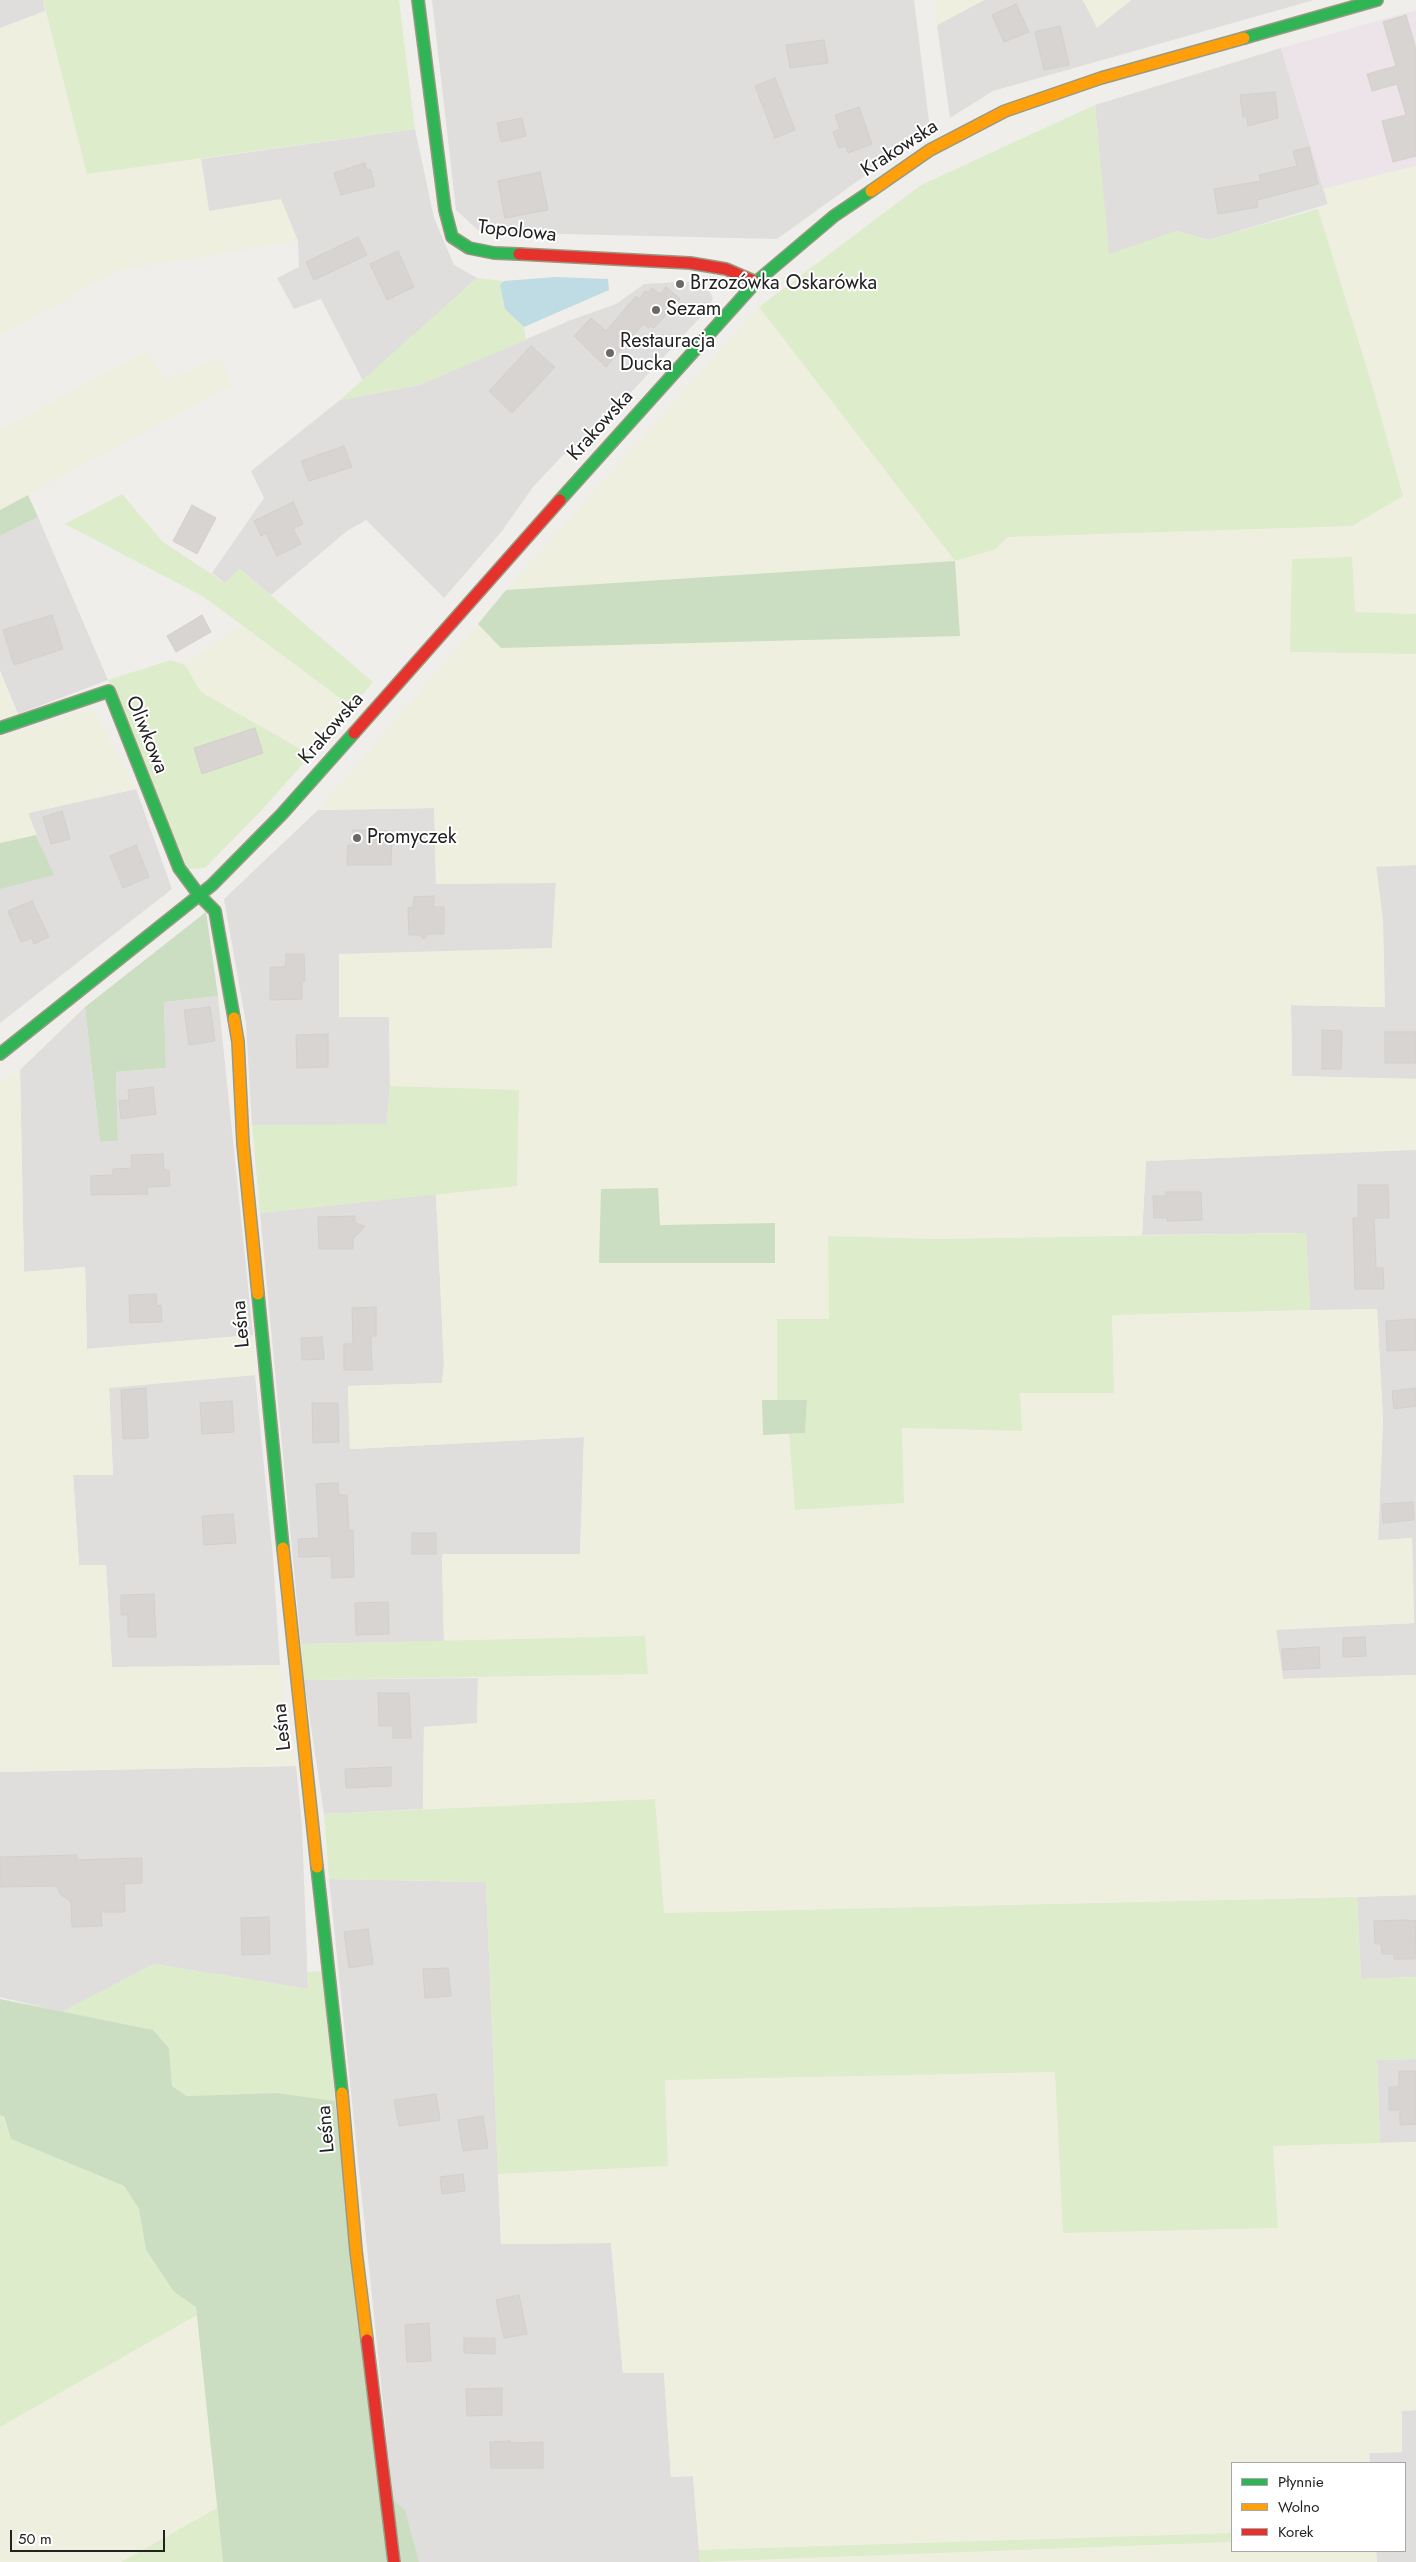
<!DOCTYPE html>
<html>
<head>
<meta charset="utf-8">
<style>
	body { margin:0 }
	#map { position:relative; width:1416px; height:2562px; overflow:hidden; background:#f0eeeb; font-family:Jost,sans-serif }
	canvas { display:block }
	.legend { position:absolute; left:1231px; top:2462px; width:175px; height:90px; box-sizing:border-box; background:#fff; border:1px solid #a7a7a7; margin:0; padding:6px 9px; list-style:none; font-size:15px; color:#222 }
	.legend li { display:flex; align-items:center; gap:10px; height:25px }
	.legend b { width:25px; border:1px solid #a7a7a7 }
	.scale { position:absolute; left:10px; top:2530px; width:155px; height:22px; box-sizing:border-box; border:2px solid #222; border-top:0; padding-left:6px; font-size:15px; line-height:18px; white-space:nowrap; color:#222; -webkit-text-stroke:4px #fff; paint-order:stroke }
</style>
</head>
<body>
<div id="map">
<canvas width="1416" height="2562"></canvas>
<ul class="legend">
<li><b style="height:6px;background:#30b455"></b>Płynnie</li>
<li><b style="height:6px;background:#ff9f0a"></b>Wolno</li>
<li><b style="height:6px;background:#e5322d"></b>Korek</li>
</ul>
<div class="scale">50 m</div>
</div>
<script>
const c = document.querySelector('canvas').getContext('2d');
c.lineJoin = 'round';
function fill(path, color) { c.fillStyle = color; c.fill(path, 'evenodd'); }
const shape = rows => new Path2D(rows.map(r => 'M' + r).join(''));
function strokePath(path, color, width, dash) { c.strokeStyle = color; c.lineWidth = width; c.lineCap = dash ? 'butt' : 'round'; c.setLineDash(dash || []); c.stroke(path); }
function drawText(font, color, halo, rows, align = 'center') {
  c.font = font + ' Jost,sans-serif'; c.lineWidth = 4; c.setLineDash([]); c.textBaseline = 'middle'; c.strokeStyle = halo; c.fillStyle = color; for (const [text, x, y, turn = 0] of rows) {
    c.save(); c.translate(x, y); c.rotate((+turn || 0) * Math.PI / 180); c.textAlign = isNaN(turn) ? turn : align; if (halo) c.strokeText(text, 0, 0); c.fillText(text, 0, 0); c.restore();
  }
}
const residential = shape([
	[0,0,43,0,45,11,0,28],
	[432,0,914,0,930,129,777,239,480,232,456,210],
	[984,0,1083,0,1097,27,1131,0,1314,0,993,91,950,118,937,25],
	[1281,48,1328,204,1209,240,1177,231,1108,255,1095,105],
	[415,129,434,218,454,265,477,278,363,381,321,299,294,309,277,278,299,267,298,241,209,212,201,159],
	[698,281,707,287,713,298,708,309,601,425,562,456,533,487,502,531,444,598,366,520,347,531,271,595,240,569,225,583,212,573,264,498,251,471,340,400,419,385,571,320,616,304,644,284],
	[38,517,108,680,18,714,0,671,0,536],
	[136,789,172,889,0,1023,0,887,51,872,28,813],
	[435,808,436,884,556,882,552,949,389,1017,390,1086,387,1125,252,1125,246,1024,224,899,318,810],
	[1416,865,1416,1079,1292,1076,1291,1005,1384,1007,1383,921,1376,866],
	[218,996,253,1335,87,1349,85,1267,24,1272,20,1070,85,1007,100,1142,118,1141,116,1072,166,1068,164,1002],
	[1416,1149,1416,1675,1283,1679,1276,1629,1414,1623,1412,1538,1378,1541,1383,1420,1377,1309,1310,1310,1306,1233,1142,1235,1146,1161],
	[436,1194,444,1364,442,1383,348,1386,350,1449,584,1437,580,1554,442,1554,444,1641,301,1644,260,1213],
	[255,1375,273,1558,280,1665,112,1668,106,1565,79,1565,73,1475,113,1474,109,1387],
	[478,1678,477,1724,424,1727,423,1809,324,1814,304,1680],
	[296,1766,302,1825,308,1989,154,1964,62,2012,0,1997,0,1772],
	[329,1879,486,1882,501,2244,611,2243,623,2373,664,2373,671,2477,693,2476,700,2562,419,2562,405,2509,393,2500],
	[1416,1895,1416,1977,1361,1979,1357,1897],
	[1416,2059,1416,2142,1380,2143,1377,2060],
	[1416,2410,1416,2562,1377,2562,1376,2551,1405,2551,1405,2463,1370,2463,1369,2453,1402,2452,1402,2411]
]);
const industrial = shape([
	[1416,10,1416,166,1323,189,1281,48]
]);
const farmland = shape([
	[934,0,984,0,937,25],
	[1083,0,1131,0,1097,28],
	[45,11,87,174,201,159,209,211,281,199,298,241,117,271,0,336,0,29],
	[1416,166,1416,614,1355,612,1293,559,1290,652,1416,654,1416,865,1376,867,1383,921,1385,1007,1291,1005,1292,1076,1416,1079,1416,1150,1146,1161,1142,1235,937,1239,828,1236,830,1319,777,1319,777,1400,762,1400,763,1435,789,1434,795,1510,904,1503,901,1428,1021,1431,1020,1393,1114,1392,1112,1315,1377,1309,1383,1420,1378,1540,1412,1538,1414,1623,1276,1630,1283,1679,1416,1675,1416,1895,663,1913,654,1799,423,1809,424,1727,477,1723,478,1678,648,1674,645,1636,444,1641,442,1554,580,1554,584,1437,350,1449,348,1386,442,1383,444,1364,436,1194,517,1186,519,1090,390,1086,389,1017,339,1017,339,954,552,948,556,883,436,884,434,808,318,810,478,624,501,648,960,636,955,561,506,590,759,307,955,561,996,549,1008,537,1352,526,1372,385,1318,209,1328,204,1323,189],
	[774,1223,599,1263,659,1225],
	[147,351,166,380,220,358,232,385,0,510,0,430],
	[241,625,352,707,311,755,201,692,185,665],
	[0,671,18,714,0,720],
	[93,708,136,789,28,813,36,835,0,843,0,738],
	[20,1070,24,1272,85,1267,87,1349,253,1335,255,1375,109,1388,113,1475,73,1475,79,1565,106,1565,112,1667,280,1665,296,1766,0,1772,0,1083],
	[1056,2072,1063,2233,1278,2228,1273,2146,1416,2142,1416,2410,1402,2411,1402,2452,1369,2453,1370,2463,1232,2463,1232,2533,699,2550,693,2476,671,2477,664,2373,623,2373,611,2243,501,2244,498,2174,668,2165,665,2080],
	[197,2315,217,2508,121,2562,0,2562,0,2427],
	[1232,2542,1232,2551,1376,2551,1377,2562,700,2562]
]);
const grass = shape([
	[43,0,399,0,415,129,87,174],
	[1095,105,1109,254,1177,231,1209,240,1318,209,1372,385,1403,496,1352,526,1008,537,996,549,955,561,759,307,921,185],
	[477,278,504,281,500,286,505,309,524,327,526,340,419,385,340,400],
	[122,494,163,542,225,583,240,569,373,682,352,707,204,597,65,524],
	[1352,557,1355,612,1416,614,1416,654,1290,652,1292,559],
	[171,660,185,665,201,692,311,755,258,814,205,868,188,869,108,680],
	[390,1086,519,1090,517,1186,260,1213,252,1125,386,1124],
	[1306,1233,1310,1310,1112,1315,1114,1393,1020,1393,1022,1431,902,1428,904,1503,795,1510,789,1434,805,1433,807,1400,777,1400,777,1319,829,1319,828,1236,937,1239],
	[645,1636,648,1674,304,1680,301,1644],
	[655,1799,664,1913,1357,1897,1361,1979,1416,1977,1416,2059,1377,2060,1380,2143,1273,2146,1278,2228,1063,2233,1055,2072,665,2080,668,2166,498,2174,486,1882,329,1879,324,1814],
	[154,1964,308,1989,307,1972,322,1971,335,2101,277,2093,187,2096,172,2086,169,2048,153,2030,62,2012],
	[0,2115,3,2117,11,2139,124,2186,139,2209,146,2250,174,2292,196,2307,197,2315,0,2427],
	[217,2508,223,2562,121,2562],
	[1232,2533,1232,2542,700,2562,699,2550]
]);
const forest = shape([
	[28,495,38,517,0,536,0,510],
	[955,561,960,636,501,648,478,624,506,590],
	[36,835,54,875,0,889,0,843],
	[206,912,218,996,164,1002,166,1068,116,1072,118,1141,100,1142,85,1007],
	[658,1188,660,1225,775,1223,775,1263,599,1263,601,1189],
	[762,1400,807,1400,805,1433,763,1435],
	[0,1999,153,2030,169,2048,172,2086,187,2096,277,2093,335,2101,389,2562,223,2562,196,2307,174,2292,146,2250,139,2209,124,2186,11,2139,4,2117,0,2115],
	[393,2500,405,2509,419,2562,401,2562]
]);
const water = shape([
	[555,277,608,279,609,290,524,327,505,309,500,285,504,281]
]);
const building = shape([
	[1016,4,1029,32,1004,42,992,15,1016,4],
	[1406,15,1416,49,1416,156,1393,162,1382,121,1406,115,1397,84,1372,91,1367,74,1396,66,1383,22,1406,15],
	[1060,26,1069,65,1044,70,1035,32,1060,26],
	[824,40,828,63,790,68,786,45,824,40],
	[775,78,795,130,775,138,755,86,775,78],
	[1275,92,1278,118,1248,126,1247,117,1243,117,1240,95,1275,92],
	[859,107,872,144,848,153,846,146,839,148,833,132,840,129,835,115,859,107],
	[522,118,526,136,501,142,497,123,522,118],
	[1309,147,1318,184,1257,200,1258,207,1218,214,1214,189,1261,181,1259,175,1297,166,1293,151,1309,147],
	[365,163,367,170,370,169,375,186,341,195,334,173,365,163],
	[540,172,548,210,505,218,498,181,540,172],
	[358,237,367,255,314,280,306,262,358,237],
	[398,251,414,287,387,300,370,264,398,251],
	[666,287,680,299,654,328,651,326,649,328,643,324,606,367,574,336,591,318,606,331,636,296,639,299,645,291,648,293,652,288,660,294,666,287],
	[531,346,555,367,512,413,489,391,531,346],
	[344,446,352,467,309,481,301,461,344,446],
	[293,502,303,524,293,529,301,544,277,556,266,533,261,536,254,521,293,502],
	[192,505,216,518,197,554,173,541,192,505],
	[52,615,63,649,14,665,3,630,52,615],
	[202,615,211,632,176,652,167,636,202,615],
	[255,728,263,753,202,774,194,748,255,728],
	[62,811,70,839,51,844,43,817,62,811],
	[353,830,392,831,391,865,347,865,348,845,353,845,353,830],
	[136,845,149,877,123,888,110,856,136,845],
	[434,896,434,907,444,907,444,934,429,934,424,939,419,935,409,935,408,908,413,907,414,897,434,896],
	[32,901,49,937,34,944,32,938,21,942,8,911,32,901],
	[286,954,304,954,305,981,302,982,302,999,270,1000,270,967,285,967,286,954],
	[210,1007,215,1041,189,1045,184,1010,210,1007],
	[1322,1030,1342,1031,1341,1069,1322,1069,1322,1030],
	[1385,1032,1416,1032,1416,1063,1385,1063,1385,1032],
	[328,1034,328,1067,297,1068,296,1035,328,1034],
	[153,1087,156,1114,121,1119,119,1101,129,1100,128,1090,153,1087],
	[163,1154,164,1170,169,1170,170,1186,147,1187,148,1194,91,1195,91,1176,113,1175,113,1169,132,1168,131,1155,163,1154],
	[1358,1185,1388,1185,1389,1218,1374,1218,1376,1268,1383,1268,1384,1289,1355,1289,1353,1218,1358,1218,1358,1185],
	[1166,1192,1201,1192,1202,1220,1167,1221,1167,1218,1154,1218,1153,1196,1166,1196,1166,1192],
	[355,1216,355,1223,365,1226,353,1239,353,1249,319,1249,318,1217,355,1216],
	[156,1294,157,1306,161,1305,162,1322,130,1323,129,1295,156,1294],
	[376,1307,376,1336,371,1336,372,1370,344,1370,344,1344,353,1344,352,1308,376,1307],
	[1416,1319,1416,1350,1387,1351,1386,1321,1416,1319],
	[322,1337,324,1359,302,1360,301,1338,322,1337],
	[146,1388,148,1438,123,1439,121,1390,146,1388],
	[1416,1388,1416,1406,1394,1409,1392,1391,1416,1388],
	[232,1401,234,1432,202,1434,200,1403,232,1401],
	[312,1403,338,1403,339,1442,313,1443,312,1403],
	[338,1483,339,1495,347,1495,349,1530,353,1530,354,1577,332,1578,331,1556,299,1557,298,1539,319,1538,316,1484,338,1483],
	[1413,1502,1414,1520,1383,1523,1382,1504,1413,1502],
	[233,1514,236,1543,204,1545,202,1516,233,1514],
	[412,1533,436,1533,436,1554,412,1554,412,1533],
	[154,1594,156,1637,128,1637,128,1615,121,1615,121,1595,154,1594],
	[388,1602,389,1634,356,1635,355,1603,388,1602],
	[1365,1637,1366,1656,1343,1657,1343,1638,1365,1637],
	[1319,1647,1320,1668,1283,1670,1282,1649,1319,1647],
	[378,1693,409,1693,411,1738,393,1738,393,1726,379,1726,378,1693],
	[391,1767,391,1786,346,1788,345,1769,391,1767],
	[77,1855,77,1860,142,1858,142,1883,124,1884,125,1912,101,1912,102,1926,72,1927,71,1902,60,1894,57,1886,0,1887,0,1857,77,1855],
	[269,1917,270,1954,242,1955,241,1918,269,1917],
	[1406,1920,1416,1921,1415,1959,1394,1959,1394,1954,1382,1954,1381,1944,1375,1944,1374,1921,1406,1920],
	[368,1929,373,1964,349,1968,344,1932,368,1929],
	[448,1968,451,1996,425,1998,423,1969,448,1968],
	[1399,2071,1416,2071,1416,2124,1400,2125,1400,2110,1389,2110,1389,2087,1399,2087,1399,2071],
	[436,2094,440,2120,399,2126,394,2100,436,2094],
	[483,2116,488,2148,463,2151,458,2120,483,2116],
	[463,2174,465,2191,442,2194,440,2177,463,2174],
	[519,2295,527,2334,504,2338,496,2300,519,2295],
	[429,2323,431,2361,407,2362,405,2325,429,2323],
	[464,2338,495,2338,495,2354,464,2353,464,2338],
	[502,2388,502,2415,467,2416,466,2389,502,2388],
	[510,2441,510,2443,543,2442,543,2468,491,2468,490,2442,510,2441]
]);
const fast = shape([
	[418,0,445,210,452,237,469,248,494,253,519,254],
	[1244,38,1377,0],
	[560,500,756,282,834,216,871,191],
	[0,728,109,691,179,868,199,895,215,911,234,1018],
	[0,1054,212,885,282,814,354,733],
	[258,1294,283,1548],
	[317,1867,342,2093]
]);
const slow = shape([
	[871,191,930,150,1005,111,1101,78,1244,38],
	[234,1018,238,1042,243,1143,258,1294],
	[283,1548,317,1867],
	[342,2093,356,2251,367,2340]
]);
const jam = shape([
	[519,254,690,263,726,269,756,282],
	[354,733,560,500],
	[367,2340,394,2562]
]);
const markers = [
	[680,284,5,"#6a6968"],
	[656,310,5,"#6a6968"],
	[610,353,5,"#6a6968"],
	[357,838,5,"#6a6968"]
];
const streetNames = [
	["Krakowska",900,149,-33],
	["Topolowa",517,232,6],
	["Krakowska",601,426,-48],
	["Krakowska",332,729,-49],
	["Oliwkowa",146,735,68],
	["Leśna",242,1324,-95],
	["Leśna",283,1727,-96],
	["Leśna",327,2129,-95]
];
const poiNames = [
	["Brzozówka Oskarówka",690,284],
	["Sezam",666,310],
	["Restauracja",620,342],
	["Ducka",620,365],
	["Promyczek",367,838]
];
fill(residential, '#dfdedc');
fill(industrial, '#ede4e9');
fill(farmland, '#efefdf');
fill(grass, '#ddeccb');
fill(forest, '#cbdec1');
fill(water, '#bfdbe3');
fill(building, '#d7d4d2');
strokePath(building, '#d3d0cc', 1);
strokePath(fast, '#999a82', 14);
strokePath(slow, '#999a82', 14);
strokePath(jam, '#999a82', 14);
strokePath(fast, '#30b455', 11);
strokePath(slow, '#ff9f0a', 11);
strokePath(jam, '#e5322d', 11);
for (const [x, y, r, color] of markers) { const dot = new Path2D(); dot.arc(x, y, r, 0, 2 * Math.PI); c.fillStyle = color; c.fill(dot); strokePath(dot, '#fff', 2); }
drawText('20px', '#222', '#fff', streetNames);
drawText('20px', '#222', '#fff', poiNames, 'left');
</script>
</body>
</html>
